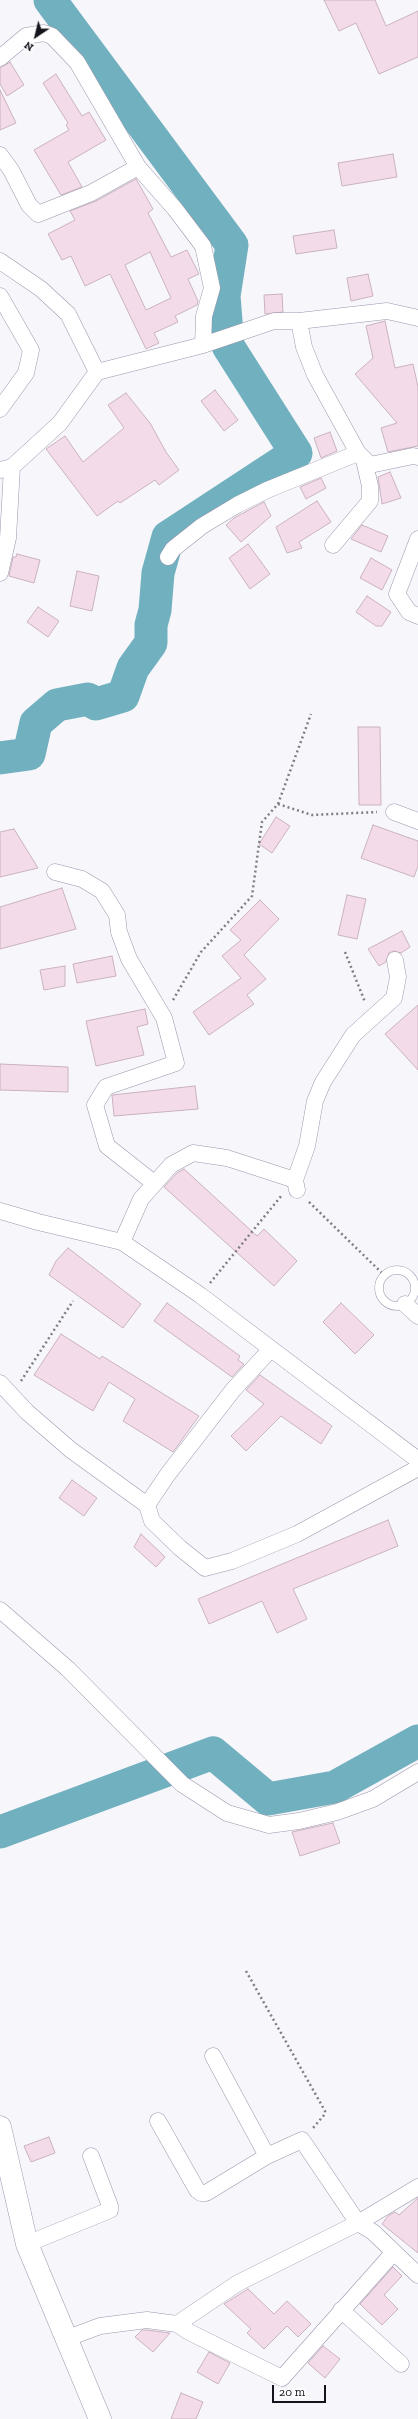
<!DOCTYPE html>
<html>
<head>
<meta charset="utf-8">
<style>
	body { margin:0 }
	#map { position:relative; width:418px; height:2419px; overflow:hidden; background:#f7f6fb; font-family:"Zilla Slab",serif }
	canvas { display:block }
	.north { position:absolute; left:16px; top:16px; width:40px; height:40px; -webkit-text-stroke:3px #fff; paint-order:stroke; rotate:215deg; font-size:11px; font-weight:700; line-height:16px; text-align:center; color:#15141c }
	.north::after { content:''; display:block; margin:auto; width:14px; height:18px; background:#15141c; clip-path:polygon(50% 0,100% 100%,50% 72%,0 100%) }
	.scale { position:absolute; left:272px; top:2385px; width:54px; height:18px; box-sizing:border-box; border:2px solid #15141c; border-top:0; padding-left:5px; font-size:12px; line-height:14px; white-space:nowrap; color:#15141c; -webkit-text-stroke:3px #fff; paint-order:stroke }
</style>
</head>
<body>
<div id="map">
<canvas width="418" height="2419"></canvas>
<div class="north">N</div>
<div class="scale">20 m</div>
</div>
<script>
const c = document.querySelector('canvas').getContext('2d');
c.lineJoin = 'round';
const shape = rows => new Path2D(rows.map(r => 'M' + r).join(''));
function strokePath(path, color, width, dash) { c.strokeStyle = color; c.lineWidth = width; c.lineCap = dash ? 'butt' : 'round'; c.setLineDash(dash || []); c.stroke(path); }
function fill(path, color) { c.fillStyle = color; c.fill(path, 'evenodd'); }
const river = shape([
	[0,758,29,754,36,723,57,705,88,699,96,704,123,696,133,668,151,643,151,625,155,610,158,573,168,537,296,453,228,346,224,296,232,245,50,0],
	[0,1832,213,1753,268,1799,335,1787,418,1741]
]);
const building = shape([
	[324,0,375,0,386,26,418,11,418,57,379,74,356,23,339,31,324,0],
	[10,62,24,85,7,96,0,84,0,68,10,62],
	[56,74,82,116,89,112,106,140,68,162,82,187,61,195,34,150,69,130,66,125,68,123,43,83,56,74],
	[0,90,16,123,0,130,0,90],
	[393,154,397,177,342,186,338,163,393,154],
	[136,179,153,209,148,213,171,257,187,250,199,274,188,279,198,301,197,305,175,316,178,322,154,333,159,343,146,349,110,274,85,286,71,256,62,260,48,234,75,220,70,211,96,201,136,179],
	[150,252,171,298,146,310,125,265,150,252],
	[334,230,337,248,296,254,293,236,334,230],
	[368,274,373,296,351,301,347,278,368,274],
	[282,294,283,312,265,314,264,295,282,294],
	[385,321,395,368,413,364,418,387,418,446,388,452,381,428,397,423,355,374,373,358,366,326,385,321],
	[215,390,238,420,224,431,201,401,215,390],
	[126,393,150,423,166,452,179,470,159,485,155,480,120,503,118,501,97,516,46,449,65,436,83,462,124,428,108,405,126,393],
	[330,432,337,451,321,458,314,438,330,432],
	[390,472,401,498,382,504,378,477,390,472],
	[321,478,326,488,306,499,300,487,321,478],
	[317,501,331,522,299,542,302,548,287,553,276,527,317,501],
	[264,502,271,516,241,542,226,525,234,518,264,502],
	[362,525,388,536,381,552,351,539,362,525],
	[248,544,270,574,250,589,229,558,248,544],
	[17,554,40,560,34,583,9,576,13,557,16,557,17,554],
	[371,558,392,570,382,590,360,578,371,558],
	[77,571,99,576,92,611,70,606,77,571],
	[367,596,391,612,382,626,376,626,356,612,367,596],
	[38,607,59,621,48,637,27,622,38,607],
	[358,727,380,727,381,805,359,805,358,727],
	[276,817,290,826,272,853,259,844,276,817],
	[373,825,418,841,418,866,414,877,361,858,373,825],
	[14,829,38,868,0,877,0,832,14,829],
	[62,888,76,929,0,949,0,907,62,888],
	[347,895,366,899,357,939,338,935,347,895],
	[260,900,279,919,244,955,266,979,247,995,254,1004,209,1035,193,1012,241,978,222,956,241,940,230,930,260,900],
	[402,931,410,947,401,953,394,951,389,953,386,962,379,966,368,949,402,931],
	[112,956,116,976,77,983,73,964,112,956],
	[65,966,65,986,44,990,40,970,65,966],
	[418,1005,418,1070,385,1034,418,1005],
	[145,1009,148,1024,137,1027,144,1055,96,1066,86,1021,145,1009],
	[0,1064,68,1067,68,1092,0,1090,0,1064],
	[195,1086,198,1109,114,1116,112,1095,195,1086],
	[184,1169,257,1236,264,1229,297,1261,274,1286,164,1187,177,1173,184,1169],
	[68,1248,141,1304,123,1328,49,1275,56,1261,68,1248],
	[167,1303,240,1356,238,1360,244,1364,232,1377,154,1321,167,1303],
	[341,1303,374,1335,355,1354,323,1322,341,1303],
	[61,1334,100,1359,102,1356,199,1416,173,1452,123,1421,135,1399,109,1382,93,1411,34,1375,61,1334],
	[260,1375,332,1426,321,1444,281,1416,246,1451,231,1436,264,1404,246,1390,260,1375],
	[72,1480,97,1498,84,1516,59,1498,72,1480],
	[388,1520,398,1546,293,1589,307,1619,277,1633,262,1601,209,1624,198,1599,388,1520],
	[141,1534,165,1557,156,1567,134,1547,141,1534],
	[333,1823,340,1843,300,1856,292,1832,333,1823],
	[49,2137,55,2153,31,2162,24,2146,49,2137],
	[418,2198,418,2253,382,2224,388,2216,395,2212,399,2215,418,2198],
	[393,2267,402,2276,384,2295,398,2309,382,2325,360,2304,393,2267],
	[248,2289,274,2314,287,2301,311,2324,298,2337,287,2326,264,2349,247,2333,251,2329,224,2304,248,2289],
	[142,2330,147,2330,170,2333,153,2352,135,2337,142,2330],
	[323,2346,340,2359,325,2378,308,2363,323,2346],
	[209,2352,230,2363,218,2384,197,2372,209,2352],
	[181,2393,203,2402,196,2419,171,2419,181,2393]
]);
const path = shape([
	[278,804,312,815,377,812],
	[345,952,365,1002],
	[173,1000,201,952,252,896,262,822,278,804,311,714],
	[309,1202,384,1275],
	[210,1283,282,1195],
	[21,1381,73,1301],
	[246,1971,325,2111,325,2114,313,2128]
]);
const lane = shape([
	'379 1288a18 18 0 1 1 36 0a18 18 0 1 1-36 0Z'
]);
const street = shape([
	[0,58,26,36,44,33,52,36,77,62,138,167,175,209,203,246,212,288,204,316,203,345],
	[0,155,11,170,29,205,38,214,91,193,138,167],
	[0,261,41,289,68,314,97,372],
	[0,296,31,350,26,373,0,409],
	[299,321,304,347,315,375,358,453,370,465,413,456,418,457],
	[0,470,12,467,60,423,97,372,203,345,274,321,299,321,387,311,418,318],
	[418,539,397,594,409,612,418,616],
	[333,545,370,501,370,486,364,460],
	[168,557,173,549,202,526,237,505,267,490,358,453],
	[0,573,8,538,12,467],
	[394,812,418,821],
	[55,872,82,879,102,891,117,915,119,932,129,959,164,1018,176,1063,106,1087,95,1105,107,1146,154,1183],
	[297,1190,295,1180,307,1146,315,1101,323,1082,353,1035,394,998,398,977,395,960],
	[0,1211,38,1222,122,1242,200,1295,418,1460],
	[122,1242,141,1199,171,1165,193,1153,227,1158,295,1180],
	[405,1304,418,1316],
	[271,1349,233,1390,168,1474,147,1505,152,1521,180,1548,205,1568,232,1561,297,1534,418,1468],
	[0,1383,27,1412,71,1450,147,1505],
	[0,1610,68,1669,182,1784,227,1813,269,1825,299,1821,337,1812,373,1799,418,1772],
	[213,2056,267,2156],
	[418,2187,358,2223,373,2232,418,2275],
	[27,2244,110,2210,110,2206,91,2156],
	[341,2310,401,2364],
	[177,2324,189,2332,282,2378,394,2252],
	[68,2338,100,2326,147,2320,177,2324,238,2283,358,2223,302,2140,267,2156,206,2193,201,2193,197,2190,158,2121]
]);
const secondary = shape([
	[0,2127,27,2244,100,2419]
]);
strokePath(river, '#71b1bf', 33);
fill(building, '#f4dbe9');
strokePath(building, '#cab2c0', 1);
strokePath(lane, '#9a97ad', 9);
strokePath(street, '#9a97ad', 17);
strokePath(secondary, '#9a97ad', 23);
strokePath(path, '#7f7e85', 2.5, [2, 3]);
strokePath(lane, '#fff', 8);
strokePath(street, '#fff', 16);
strokePath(secondary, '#fff', 22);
</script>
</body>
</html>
